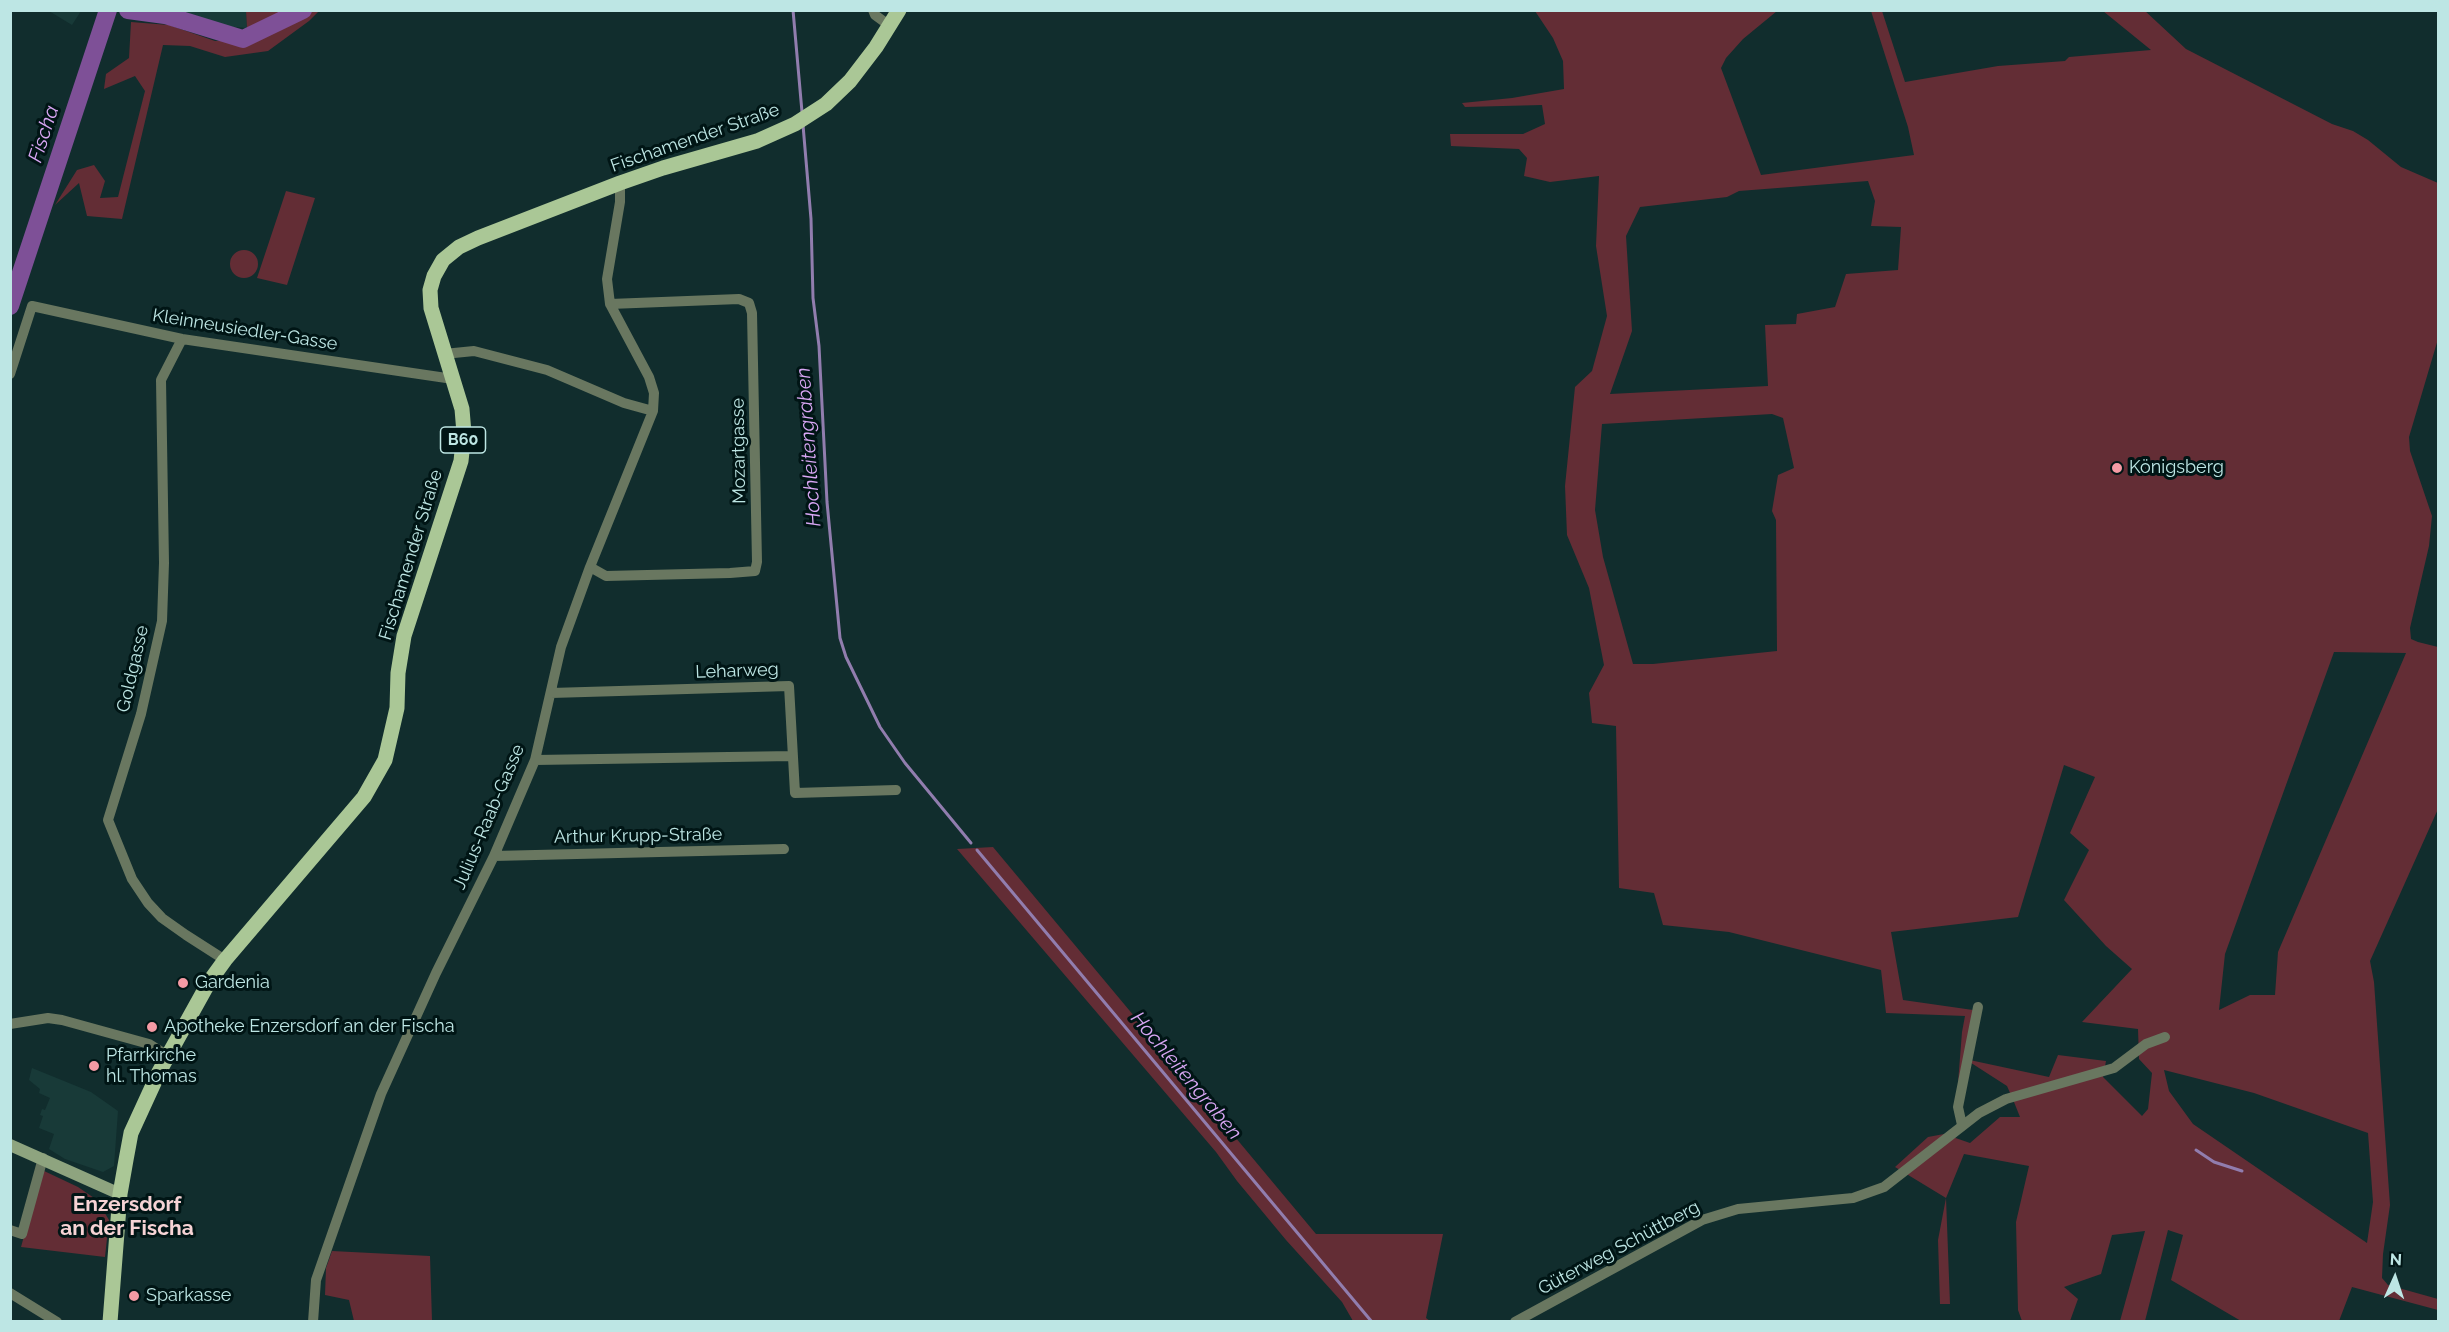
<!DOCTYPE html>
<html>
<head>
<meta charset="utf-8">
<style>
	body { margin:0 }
	#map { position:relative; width:2449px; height:1332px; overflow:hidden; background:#112d2d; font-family:Raleway,sans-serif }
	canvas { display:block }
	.frame { position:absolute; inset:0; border:12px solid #bde6e4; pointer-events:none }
	.north { position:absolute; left:2365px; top:1248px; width:60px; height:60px; -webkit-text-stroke:4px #001515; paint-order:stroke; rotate:3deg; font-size:16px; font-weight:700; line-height:24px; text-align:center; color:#bde6e4 }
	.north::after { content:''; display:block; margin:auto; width:21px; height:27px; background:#bde6e4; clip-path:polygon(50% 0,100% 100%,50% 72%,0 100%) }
</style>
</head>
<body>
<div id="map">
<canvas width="2449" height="1332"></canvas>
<div class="frame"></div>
<div class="north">N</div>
</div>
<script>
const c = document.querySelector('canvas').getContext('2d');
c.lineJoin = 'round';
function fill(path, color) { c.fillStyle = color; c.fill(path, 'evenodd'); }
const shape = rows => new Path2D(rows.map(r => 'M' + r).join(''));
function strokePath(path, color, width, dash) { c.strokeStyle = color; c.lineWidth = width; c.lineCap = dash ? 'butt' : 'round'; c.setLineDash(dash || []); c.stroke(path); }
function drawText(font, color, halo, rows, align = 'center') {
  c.font = font + ' Raleway,sans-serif'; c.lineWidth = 6; c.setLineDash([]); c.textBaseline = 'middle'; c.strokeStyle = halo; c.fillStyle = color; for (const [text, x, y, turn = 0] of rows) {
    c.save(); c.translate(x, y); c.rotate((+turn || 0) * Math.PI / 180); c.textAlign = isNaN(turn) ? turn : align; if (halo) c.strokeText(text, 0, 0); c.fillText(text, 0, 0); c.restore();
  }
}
const built = shape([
	[49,11,81,11,72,25],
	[171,11,246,11,247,28,223,26],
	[32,1068,91,1092,118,1111,114,1166,103,1172,65,1159,49,1149,54,1134,39,1128,43,1116,40,1115,42,1109,45,1110,50,1098,39,1093,40,1089,29,1080]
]);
const green = shape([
	[2144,10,2186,49,2332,124,2353,131,2368,140,2401,167,2438,183,2438,339,2409,437,2410,451,2432,516,2429,546,2410,628,2411,639,2418,642,2438,647,2438,809,2370,961,2374,982,2390,1205,2383,1254,2382,1278,2388,1285,2438,1299,2438,1310,2352,1287,2339,1321,2241,1321,2171,1280,2183,1235,2168,1230,2145,1321,2120,1321,2145,1231,2112,1235,2101,1274,2064,1287,2078,1299,2070,1321,2022,1321,2018,1310,2016,1222,2029,1166,1964,1154,1946,1198,1950,1304,1940,1304,1938,1240,1946,1198,1895,1167,1928,1137,1944,1134,1970,1143,2000,1117,2020,1117,2014,1102,2007,1086,1965,1059,1958,1083,1962,1032,1965,1016,1886,1013,1881,970,1729,932,1663,925,1654,893,1619,888,1616,726,1592,723,1589,693,1604,665,1589,588,1567,535,1565,486,1575,387,1592,371,1607,316,1596,246,1599,176,1550,182,1524,176,1527,158,1519,149,1451,146,1450,134,1523,134,1545,124,1542,105,1465,107,1462,103,1512,98,1564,89,1563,61,1553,38,1535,11,1777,11,1743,39,1726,58,1721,68,1761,175,1914,155,1908,127,1871,11,1882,11,1905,82,1998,66,2065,61,2069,57,2151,50,2103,11],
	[1868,181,1875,201,1871,226,1901,227,1898,270,1846,274,1835,307,1797,314,1796,324,1765,325,1768,386,1610,394,1632,331,1626,236,1640,207,1727,197,1739,191],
	[1772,414,1783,418,1794,468,1778,475,1772,511,1776,520,1777,651,1653,664,1633,664,1603,557,1595,510,1602,424],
	[2334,652,2406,653,2278,952,2275,995,2250,995,2219,1010,2225,954],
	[2064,765,2095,777,2070,833,2089,850,2064,900,2106,946,2132,969,2082,1022,2138,1029,2139,1059,2152,1073,2148,1109,2142,1116,2103,1077,2106,1061,2058,1055,2049,1077,1965,1059,1973,1010,1903,1000,1891,932,2018,917],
	[2164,1070,2254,1093,2368,1133,2373,1202,2367,1243,2193,1124,2169,1091],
	[246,11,319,11,309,21,268,51,225,57,190,46,163,45,122,219,87,216,79,183,55,205,77,170,94,165,105,181,100,198,118,197,145,91,135,76,104,89,106,74,129,58,131,22,169,25,215,41,251,41,247,28],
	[286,191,315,198,287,285,257,278],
	'230 264a14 14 0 1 1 28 0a14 14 0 1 1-28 0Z',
	[993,847,1316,1234,1443,1234,1426,1318,1430,1321,1353,1321,1342,1302,1286,1240,1237,1181,1216,1152,957,849],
	[42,1170,78,1187,97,1200,109,1220,105,1257,21,1247],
	[332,1251,430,1256,432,1321,354,1321,349,1300,325,1295,326,1268]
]);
const stream = shape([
	[793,10,802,112],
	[803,125,811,219,813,298,819,346,827,502,840,638,846,657,880,727,905,763,971,843],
	[977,850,1372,1322],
	[2196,1150,2214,1162,2242,1171]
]);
const river = shape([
	[128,10,165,15,243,39,303,10],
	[10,306,108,10]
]);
const street = shape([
	[873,10,875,15,890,26],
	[182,339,161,380,164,563,162,621,141,714,108,820,132,879,148,903,162,918,186,935,225,960],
	[444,354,474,351,547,370,624,403,653,411],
	[10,374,32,306,182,339,453,379],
	[590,567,606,576,730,573,755,571,757,562,752,313,749,303,739,299,610,304],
	[551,693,789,686,795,793,896,790],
	[535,760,793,756],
	[494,856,784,849],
	[10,1024,48,1018,62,1020,149,1044,168,1056],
	[1962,1125,1958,1107,1978,1007],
	[10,1230,22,1234,43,1158],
	[10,1293,57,1322],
	[313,1322,316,1280,381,1094,436,973,494,856,535,760,561,647,590,567,653,411,654,393,649,377,610,304,607,279,620,202,620,183],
	[1515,1322,1702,1220,1738,1209,1853,1198,1884,1187,1979,1113,2006,1099,2114,1068,2146,1044,2165,1037]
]);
const secondary = shape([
	[10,1145,120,1194]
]);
const primary = shape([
	[110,1322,120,1194,126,1160,131,1133,159,1072,209,982,225,960,364,797,385,760,397,708,398,673,404,636,461,461,464,433,462,409,431,308,430,290,434,276,443,260,459,247,478,238,620,183,663,168,757,141,795,124,826,104,850,81,876,47,899,10]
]);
const markers = [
	[2117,468,6,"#f49aa4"],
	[183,983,6,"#f49aa4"],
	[152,1027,6,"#f49aa4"],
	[94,1066,6,"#f49aa4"],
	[134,1296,6,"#f49aa4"]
];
const shields = [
	[463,440,45]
];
const shieldNames = [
	["B60",463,440]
];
const streetNames = [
	["Fischamender Straße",695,138,-19],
	["Kleinneusiedler-Gasse",245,330,9],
	["Mozartgasse",739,451,-91],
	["Fischamender Straße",411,555,-73],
	["Goldgasse",133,669,-77],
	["Leharweg",737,671,-2],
	["Julius-Raab-Gasse",489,817,-67],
	["Arthur Krupp-Straße",638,836,-1],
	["Güterweg Schüttberg",1619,1248,-28]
];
const poiNames = [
	["Königsberg",2129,468],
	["Gardenia",195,983],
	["Apotheke Enzersdorf an der Fischa",164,1027],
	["Pfarrkirche",106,1056],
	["hl. Thomas",106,1077],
	["Sparkasse",146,1296]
];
const waterNames = [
	["Fischa",44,134,-72],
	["Hochleitengraben",809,447,-94],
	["Hochleitengraben",1186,1076,50]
];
const quarterNames = [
	["Enzersdorf",127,1205],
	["an der Fischa",127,1229]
];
fill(built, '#183a38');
fill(green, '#632d35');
strokePath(stream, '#917dae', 3);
strokePath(river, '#7e5097', 18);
strokePath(street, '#697760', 10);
strokePath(secondary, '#8ea47f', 12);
strokePath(primary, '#aac796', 15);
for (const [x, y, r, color] of markers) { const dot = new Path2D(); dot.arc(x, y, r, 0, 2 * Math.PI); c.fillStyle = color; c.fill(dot); strokePath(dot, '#001515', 2); }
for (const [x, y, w] of shields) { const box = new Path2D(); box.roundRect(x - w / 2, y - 13, w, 26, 4.5); c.fillStyle = '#001515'; c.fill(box); strokePath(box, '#bde6e4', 1.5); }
drawText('bold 16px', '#bde6e4', null, shieldNames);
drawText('18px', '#bde6e4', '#001515', streetNames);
drawText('18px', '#bde6e4', '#001515', poiNames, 'left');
drawText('italic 20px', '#d9a7f5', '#001515', waterNames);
drawText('bold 21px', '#f6d3d5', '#001515', quarterNames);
</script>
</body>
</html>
